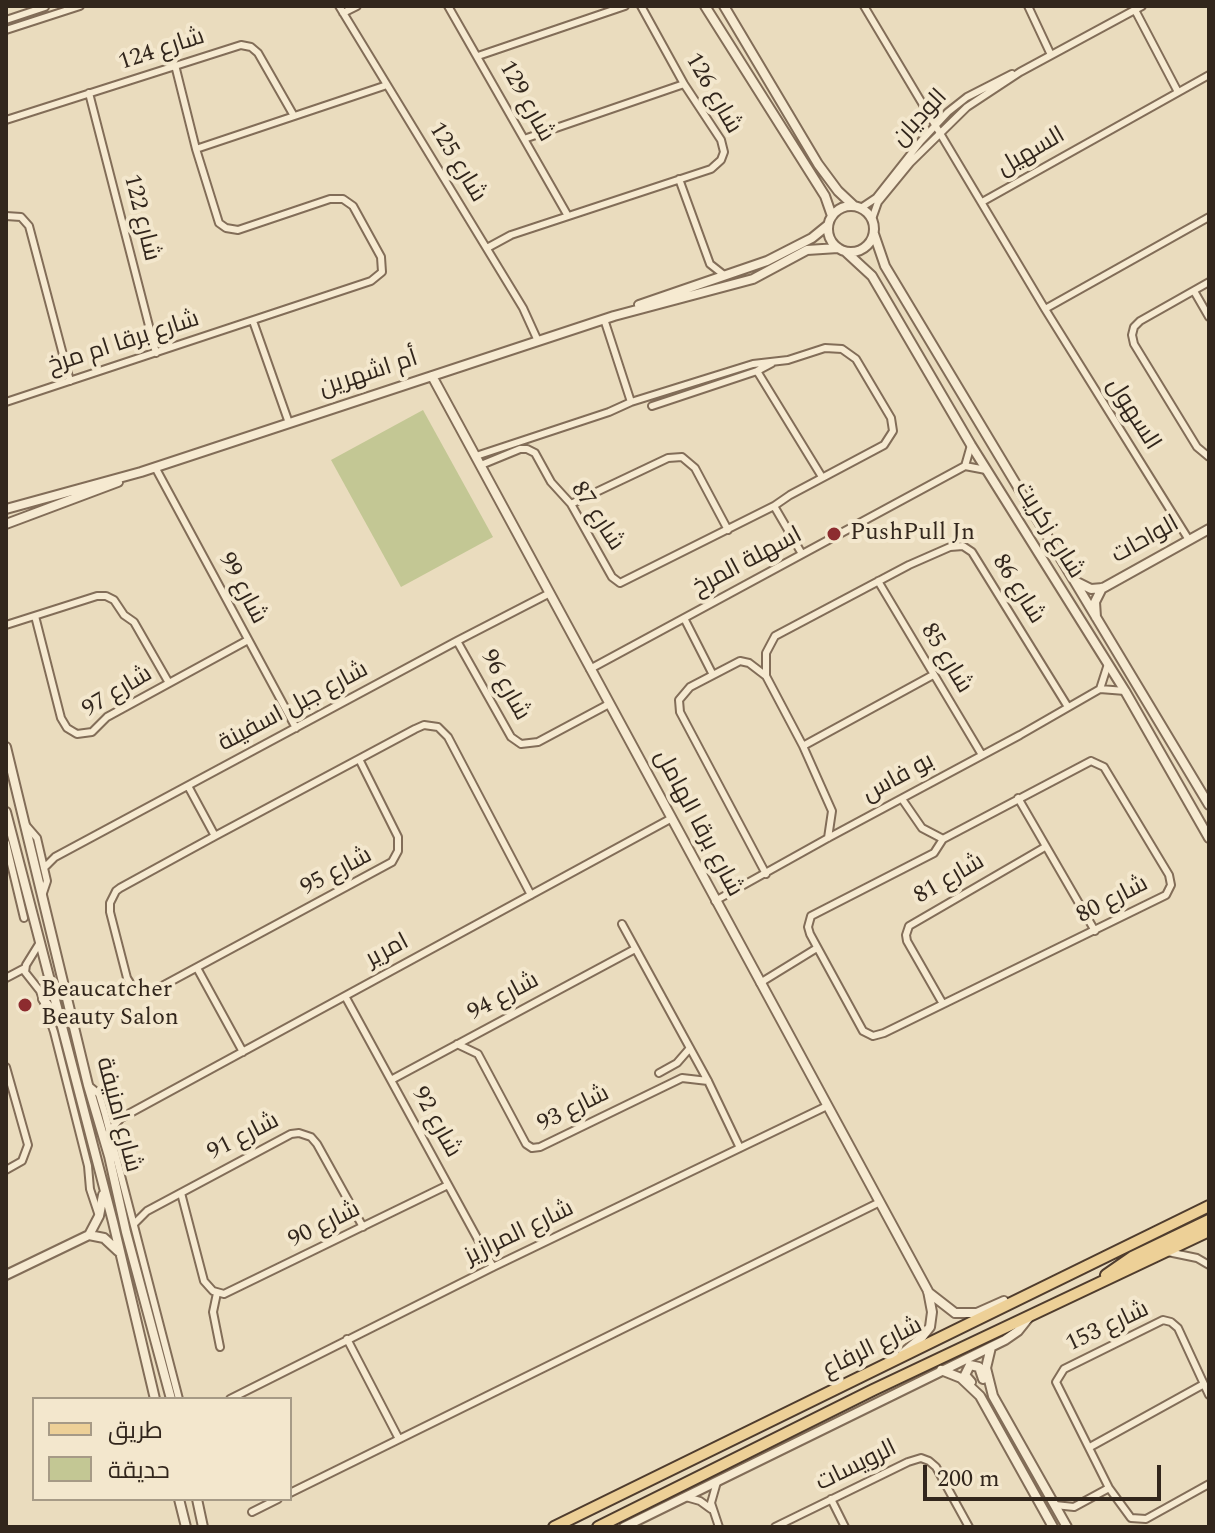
<!DOCTYPE html>
<html>
<head>
<meta charset="utf-8">
<style>
	body { margin:0 }
	#map { position:relative; width:1215px; height:1533px; overflow:hidden; background:#eadcbe; font-family:Spectral,Cairo,serif }
	canvas { display:block }
	.frame { position:absolute; inset:0; border:8px solid #32261c; pointer-events:none }
	.legend { position:absolute; left:32px; top:1397px; width:260px; height:104px; box-sizing:border-box; background:#f3e7cd; border:2px solid #a69a86; margin:0; padding:10px 14px; list-style:none; font-size:24px; color:#32261c }
	.legend li { display:flex; align-items:center; gap:16px; height:40px }
	.legend b { width:40px; border:2px solid #a69a86 }
	.scale { position:absolute; left:923px; top:1465px; width:238px; height:36px; box-sizing:border-box; border:4px solid #32261c; border-top:0; padding-left:10px; font-size:24px; line-height:28px; white-space:nowrap; color:#32261c; -webkit-text-stroke:6px #f3e7cd; paint-order:stroke }
</style>
</head>
<body>
<div id="map">
<canvas width="1215" height="1533"></canvas>
<div class="frame"></div>
<ul class="legend">
<li><b style="height:10px;background:#edd097"></b>طريق</li>
<li><b style="height:22px;background:#c3c794"></b>حديقة</li>
</ul>
<div class="scale">200 m</div>
</div>
<script>
const c = document.querySelector('canvas').getContext('2d');
c.lineJoin = 'round';
function fill(path, color) { c.fillStyle = color; c.fill(path, 'evenodd'); }
const shape = rows => new Path2D(rows.map(r => 'M' + r).join(''));
function strokePath(path, color, width, dash) { c.strokeStyle = color; c.lineWidth = width; c.lineCap = dash ? 'butt' : 'round'; c.setLineDash(dash || []); c.stroke(path); }
function drawText(font, color, halo, rows, align = 'center') {
  c.font = font + ' Spectral,Cairo,serif'; c.lineWidth = 8; c.setLineDash([]); c.textBaseline = 'middle'; c.strokeStyle = halo; c.fillStyle = color; for (const [text, x, y, turn = 0] of rows) {
    c.save(); c.translate(x, y); c.rotate((+turn || 0) * Math.PI / 180); c.textAlign = isNaN(turn) ? turn : align; if (halo) c.strokeText(text, 0, 0); c.fillText(text, 0, 0); c.restore();
  }
}
const green = shape([
	[423,410,493,537,401,587,331,460]
]);
const minor = shape([
	[339,6,523,308,538,341],
	[448,6,568,216],
	[864,6,1045,309,1189,540],
	[1028,6,1051,55],
	[1135,10,1178,92],
	[343,13,357,6],
	[6,20,45,7],
	[6,30,80,6],
	[478,56,625,6],
	[89,93,156,353],
	[6,120,241,45,251,47,258,53,294,116],
	[524,139,684,84],
	[196,149,387,85],
	[679,179,710,264,724,275],
	[982,202,1209,75],
	[861,208,876,198,921,141,948,112,967,97,1012,74],
	[6,216,21,217,29,226,70,381],
	[872,219,878,202,910,163,967,107,1020,72,1142,6],
	[487,248,511,235,711,169,721,160,724,152,721,140,684,84,641,6],
	[1209,282,1140,321,1134,327,1132,335,1134,344,1197,447,1209,457],
	[1194,291,1209,317],
	[1045,309,1209,217],
	[604,319,631,402],
	[253,321,289,423],
	[757,371,822,477],
	[6,402,371,281,382,272,381,257,353,206,343,199,330,199,238,230,226,228,219,223,196,149,175,65],
	[652,406,757,371,772,363],
	[476,456,609,412,631,402,753,364,788,360,825,348,842,349,856,359,891,418,893,431,884,445,790,495,774,506,802,554],
	[481,465,520,449,527,449,535,453,551,482,571,504,612,577,620,583,774,506],
	[965,466,971,445],
	[155,467,296,728],
	[571,504,668,458,682,457,695,468,728,530],
	[878,581,982,755],
	[35,616,61,718,67,728,77,734,92,732,107,717,248,640],
	[684,618,713,675],
	[6,625,97,596,106,596,114,600,124,615,134,622,169,683],
	[457,641,511,737,521,744,538,742,609,704],
	[590,669,965,466,986,470],
	[766,676,766,653,775,636,909,565,950,547,963,546,972,552,1068,707],
	[1100,689,1108,664],
	[803,746,933,675],
	[359,759,398,837,398,851,392,862,153,991,139,991,132,986,127,978,110,912,110,903,116,891,120,888,182,854,215,836,359,759,415,729,424,725,438,727,448,737,531,895],
	[1091,761,1104,767,1169,875,1171,885,1166,895,884,1033,873,1036,863,1031,810,934,808,927,811,916,934,853,943,839,1091,761],
	[188,786,215,836],
	[1018,798,1095,931],
	[902,799,922,828,943,839],
	[24,823,37,838,47,881,42,896],
	[6,843,24,918],
	[44,868,55,857,457,641,550,593],
	[766,874,680,712,679,700,690,687,740,661,749,663,766,676,803,746,832,811,828,838],
	[715,901,828,838,1020,735,1100,689,1125,691],
	[622,924,708,1081,740,1148],
	[39,944,26,965,25,972,40,991,54,1032,88,1166,90,1189,98,1213],
	[197,968,243,1052],
	[6,978,25,968],
	[760,983,817,948],
	[345,996,493,1267],
	[943,1004,907,941,906,935,909,926,1045,847],
	[457,1044,478,1054,526,1144,532,1148,540,1147,682,1078,708,1081],
	[6,1067,28,1145,22,1161,6,1170],
	[659,1073,677,1063,690,1048],
	[391,1080,635,949],
	[88,1085,99,1094,105,1114,179,1399],
	[110,1130,121,1118,672,818],
	[181,1193,204,1281,213,1291,224,1294,448,1185],
	[134,1224,147,1211,291,1134,299,1133,311,1137,317,1144,363,1227],
	[1168,1252,1197,1258,1209,1265],
	[217,1293,213,1312,220,1347],
	[347,1339,399,1439],
	[1209,1395,1178,1328,1171,1322,1163,1320,1064,1369,1056,1382,1109,1488,1131,1518,1146,1519,1209,1484],
	[230,1399,493,1267,827,1106],
	[1090,1447,1204,1384],
	[717,1482,711,1503,719,1527],
	[290,1493,880,1202],
	[686,1497,700,1501,711,1509],
	[831,1499,845,1527],
	[1055,1505,1074,1507,1109,1488],
	[252,1512,278,1499],
	[775,1527,908,1462,921,1458,929,1461,936,1467,969,1527]
]);
const tertiary = shape([
	[705,6,825,196,832,216],
	[724,6,818,164,838,191,854,206],
	'828 229a23 23 0 1 1 46 0a23 23 0 1 1-46 0Z',
	[874,234,885,266,1209,805],
	[846,252,872,276,971,445,1125,691,1209,838],
	[639,305,767,261,812,238,828,225],
	[432,376,928,1291,932,1312,930,1327,922,1337,903,1353],
	[6,509,141,472,614,316,753,279,807,250,838,248],
	[6,524,118,482],
	[1075,581,1091,589,1103,588,1209,529],
	[1096,617,1095,602,1102,588],
	[6,747,88,1085,109,1156,126,1232,171,1399],
	[6,812,113,1222,155,1399],
	[43,999,55,1014],
	[111,1158,113,1143],
	[89,1235,99,1216,103,1195],
	[6,1275,89,1235,104,1238,118,1251],
	[928,1292,955,1313,977,1313,1004,1301],
	[991,1347,986,1368,993,1396,1067,1527],
	[941,1370,961,1378,980,1396,1053,1527],
	[971,1382,965,1375,970,1365,979,1367,983,1379],
	[179,1499,186,1527],
	[197,1499,203,1527],
	[624,1527,1005,1340,1018,1331,1030,1316]
]);
const primary = shape([
	[1106,1275,1132,1257,1209,1220],
	[554,1527,1209,1206],
	[598,1527,873,1390,1209,1231]
]);
const markers = [
	[834,534,8,"#8d2c2f"],
	[25,1005,8,"#8d2c2f"]
];
const streetNames = [
	["شارع 124",162,51,-18],
	["شارع 126",712,94,60],
	["شارع 129",525,102,61],
	["الوديان",921,119,-47],
	["السهيل",1032,153,-30],
	["شارع 125",456,163,59],
	["شارع 122",140,218,76],
	["شارع برقا ام مرخ",124,344,-18],
	["أم اشهرين",369,375,-18],
	["السهول",1132,415,58],
	["شارع 87",596,517,57],
	["شارع زكريت",1048,531,58],
	["الواحات",1146,541,-29],
	["اسهلة المرخ",748,563,-28],
	["شارع 99",241,589,62],
	["شارع 86",1017,590,58],
	["شارع 85",945,659,59],
	["شارع 96",504,686,61],
	["شارع 97",118,693,-31],
	["شارع جبل اسفينة",294,708,-28],
	["بو فاس",899,779,-28],
	["شارع برقا الهامل",697,824,62],
	["شارع 95",337,873,-28],
	["شارع 81",950,880,-30],
	["شارع 80",1113,901,-27],
	["امرير",388,952,-28],
	["شارع 94",504,998,-28],
	["شارع 93",574,1110,-26],
	["شارع امنيفة",117,1115,75],
	["شارع 92",435,1123,61],
	["شارع 91",244,1138,-27],
	["شارع 90",325,1226,-26],
	["شارع المرازيز",520,1234,-26],
	["شارع 153",1108,1328,-25],
	["شارع الرفاع",873,1349,-26],
	["الرويسات",857,1467,-26]
];
const poiNames = [
	["PushPull Jn",850,534],
	["Beaucatcher",41,991],
	["Beauty Salon",41,1019]
];
fill(green, '#c3c794');
strokePath(minor, '#826d58', 10);
strokePath(tertiary, '#826d58', 12);
strokePath(primary, '#4f3c2d', 14);
strokePath(minor, '#f6ead1', 6);
strokePath(tertiary, '#f6ead1', 8);
strokePath(primary, '#edd097', 10);
for (const [x, y, r, color] of markers) { const dot = new Path2D(); dot.arc(x, y, r, 0, 2 * Math.PI); c.fillStyle = color; c.fill(dot); strokePath(dot, '#f3e7cd', 3); }
drawText('24px', '#32261c', '#f3e7cd', streetNames);
drawText('24px', '#32261c', '#f3e7cd', poiNames, 'left');
</script>
</body>
</html>
